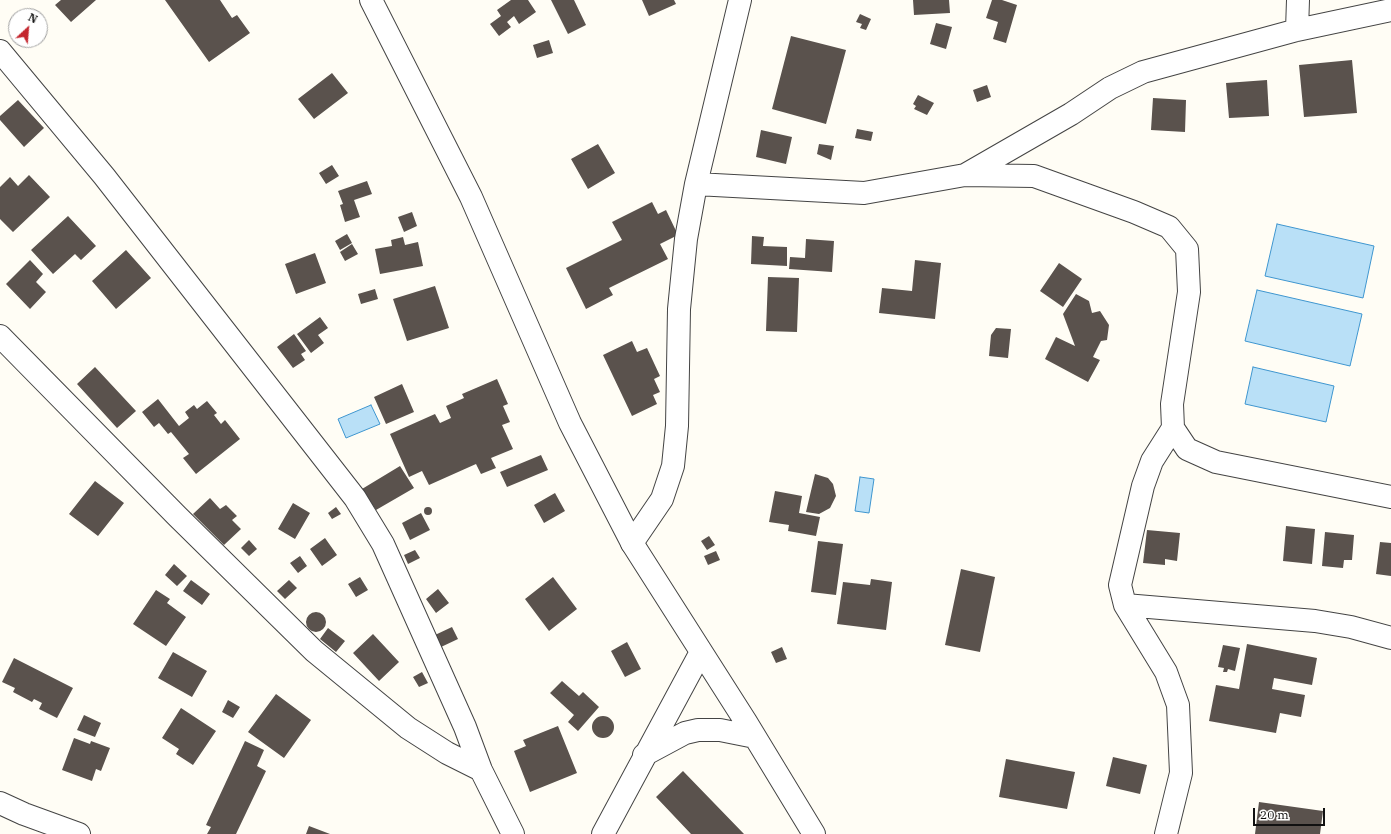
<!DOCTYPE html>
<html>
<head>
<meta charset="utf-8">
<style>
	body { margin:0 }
	#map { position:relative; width:1391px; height:834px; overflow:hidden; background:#fffdf5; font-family:"IBM Plex Serif",serif }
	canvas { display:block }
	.north { position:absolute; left:8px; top:8px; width:40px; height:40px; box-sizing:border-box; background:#fff; border:1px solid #a0a0a0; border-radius:50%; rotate:26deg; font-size:11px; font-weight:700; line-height:16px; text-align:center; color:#111 }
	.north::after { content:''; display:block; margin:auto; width:14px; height:18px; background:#c4262e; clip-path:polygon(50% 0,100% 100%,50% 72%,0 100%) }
	.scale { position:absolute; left:1253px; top:808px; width:72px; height:18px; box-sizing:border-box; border:2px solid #111; border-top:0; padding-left:5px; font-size:12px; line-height:14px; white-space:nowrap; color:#111; -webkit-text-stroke:3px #fff; paint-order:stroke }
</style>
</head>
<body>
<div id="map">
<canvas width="1391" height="834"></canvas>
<div class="north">N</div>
<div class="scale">20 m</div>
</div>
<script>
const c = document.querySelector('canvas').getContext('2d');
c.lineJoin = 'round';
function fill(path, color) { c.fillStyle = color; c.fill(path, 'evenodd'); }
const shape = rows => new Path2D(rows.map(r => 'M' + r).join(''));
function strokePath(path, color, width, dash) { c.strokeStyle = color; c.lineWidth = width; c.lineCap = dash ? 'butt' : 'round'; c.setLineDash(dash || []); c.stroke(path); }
const water = shape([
	[1277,224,1374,246,1363,298,1265,276,1277,224],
	[1257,290,1362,314,1350,366,1245,341,1257,290],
	[1253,367,1334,386,1326,422,1245,404,1253,367],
	[371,405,380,424,346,438,338,419,371,405],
	[860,477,874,479,869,513,855,511,860,477]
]);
const building = shape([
	[61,0,96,0,71,22,55,5],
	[165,0,220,0,232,18,237,15,250,33,209,62],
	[511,0,528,0,536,12,519,24,514,16,507,22,511,27,499,36,490,24,501,16,497,10],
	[551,0,574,0,586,25,568,34],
	[642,0,674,0,676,4,649,16],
	[913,0,949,0,950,13,914,15],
	[992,0,1002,0,1017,5,1006,43,993,39,998,22,986,18],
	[860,14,871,19,866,30,860,28,862,24,856,22],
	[936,23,952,27,946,49,930,44],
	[791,36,846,50,826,124,772,109],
	[549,40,553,53,537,58,533,45],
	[1352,60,1357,113,1304,117,1299,65],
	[332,73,348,93,314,119,298,99],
	[1267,80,1269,116,1229,118,1226,83],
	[987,85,991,97,977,102,973,90],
	[918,95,934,103,927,115,914,109,916,106,913,104],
	[1153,98,1186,100,1185,132,1151,130],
	[18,100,44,128,24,147,0,120,0,116],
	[857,129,873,132,871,141,855,138],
	[761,130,792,137,786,164,756,157],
	[598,144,615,173,588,189,571,159],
	[819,144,834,146,831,160,817,154],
	[332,165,339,176,326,184,319,173],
	[29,175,50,197,13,232,0,219,0,187,10,177,18,186],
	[367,181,372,194,354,200,360,217,345,222,340,205,343,204,338,191],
	[652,202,658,214,666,210,678,235,660,244,668,259,609,288,613,295,586,309,566,268,622,240,612,222],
	[412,212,417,226,404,232,398,217],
	[68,216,96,246,81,260,75,254,53,274,31,250],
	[347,234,352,243,340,250,335,241],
	[752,236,764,237,763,246,787,247,787,266,751,264],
	[403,237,405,245,418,242,423,266,380,274,375,249,392,246,391,240],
	[806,239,834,241,832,272,789,269,790,257,805,258],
	[352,244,358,254,345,261,340,252],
	[126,250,151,278,116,309,92,281],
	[315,253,326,283,296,294,285,264],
	[30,260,43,274,36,282,46,292,30,309,6,284],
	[915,260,941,263,935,319,879,313,882,288,912,291],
	[1059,263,1082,279,1063,307,1040,291],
	[768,277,799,278,797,332,766,331],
	[435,286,449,328,407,341,393,299],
	[375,289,378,299,361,304,358,294],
	[1076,294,1089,301,1092,313,1100,311,1109,325,1107,340,1101,341,1093,357,1100,360,1088,382,1045,359,1056,337,1075,346,1063,314],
	[320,317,328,328,318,335,324,343,311,353,297,334],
	[996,328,1011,329,1008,358,989,356,991,335],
	[294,334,306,351,301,354,305,360,293,368,277,347],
	[632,341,637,352,647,348,660,376,654,379,660,392,653,395,657,404,632,416,603,355],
	[95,367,136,411,117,428,77,384],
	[497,379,508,404,503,406,510,422,502,425,513,449,491,458,496,468,481,474,476,464,429,485,422,471,409,477,390,434,435,414,440,423,451,418,446,406,464,398,462,394],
	[402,384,414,412,386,424,374,397],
	[158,399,179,426,189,418,185,412,194,405,197,409,207,401,217,413,214,415,221,424,225,420,240,439,196,474,183,458,189,454,171,432,168,434,159,423,154,427,142,412],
	[541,455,548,470,507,487,500,472],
	[400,466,414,488,376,510,362,489],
	[815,474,828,478,833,484,836,496,830,508,819,514,806,512],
	[95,481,124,503,98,536,69,514],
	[775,491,802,496,799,513,820,517,816,536,788,531,789,525,769,522],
	[555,493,565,511,544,523,534,505],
	[210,498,220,509,226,505,237,516,232,520,241,529,224,545,193,514],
	[293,503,310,513,295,539,278,529],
	'424 511a4 4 0 1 1 8 0a4 4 0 1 1-8 0Z',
	[336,507,341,514,332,519,328,513],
	[421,513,430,530,410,540,402,523],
	[1286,526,1315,529,1312,564,1283,561],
	[1147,530,1180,533,1177,561,1165,559,1165,565,1143,563],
	[1325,532,1354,535,1352,560,1344,560,1343,568,1322,566],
	[709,536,715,545,707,550,701,541],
	[325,538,337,555,322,566,310,549],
	[249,540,257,549,249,556,241,548],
	[818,541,843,544,836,595,811,592],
	[1380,542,1391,543,1391,576,1376,574],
	[415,550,420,558,408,564,404,555],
	[716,551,720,560,708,565,704,556],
	[300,556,307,566,298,573,290,563],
	[174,564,187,576,177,586,165,575],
	[961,569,995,577,980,652,945,645],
	[360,577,368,590,356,597,348,584],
	[553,577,577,609,549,631,525,599],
	[871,579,892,582,886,630,837,624,843,582,870,585],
	[191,580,210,594,202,605,183,591],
	[289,580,297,588,285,599,277,591],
	[438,589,449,603,436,613,426,599],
	[156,590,170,599,167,603,186,617,166,646,133,624],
	'306 622a10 10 0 1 1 20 0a10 10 0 1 1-20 0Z',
	[452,627,458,639,441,647,435,635],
	[328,628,345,641,336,652,320,639],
	[373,634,399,662,379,681,353,653],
	[627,642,641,669,625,677,611,651],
	[1247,644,1317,658,1312,685,1274,678,1272,689,1305,695,1301,717,1280,713,1276,733,1209,721,1216,685,1239,689],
	[1223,645,1240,648,1235,671,1228,669,1227,672,1223,672,1224,668,1218,667],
	[782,647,787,659,776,663,771,652],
	[173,652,207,671,192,697,158,678],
	[14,658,73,688,57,718,39,709,42,703,34,699,32,702,13,692,15,688,2,682],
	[422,672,428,683,419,687,413,677],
	[562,681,579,696,583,692,599,707,578,731,568,722,574,715,550,693],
	[276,694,311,720,284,758,248,732],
	[228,700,240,707,233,718,222,712],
	[181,708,216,731,193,765,176,754,179,749,162,738],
	[84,715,101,723,95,737,77,730],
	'592 727a11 11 0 1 1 22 0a11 11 0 1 1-22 0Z',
	[558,726,577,773,530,792,514,751,526,746,523,740],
	[74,738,90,744,91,741,110,748,101,771,96,769,92,781,62,770],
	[245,741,264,750,257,766,266,771,236,834,207,834,211,827,206,825],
	[1113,757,1147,765,1140,794,1106,786],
	[1006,759,1075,772,1067,809,999,797],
	[683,771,744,834,691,834,656,797],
	[1259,802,1323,811,1320,834,1255,834],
	[309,826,330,834,306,834]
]);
const minor = shape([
	[1297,30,1298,0],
	[0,51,104,176,355,498,383,544,465,727,481,770,513,834],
	[965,175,1071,114,1110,88,1143,72,1297,30,1391,10],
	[696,184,864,193,965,175,1034,176,1134,212,1169,227,1187,249,1189,292,1172,404,1173,428,1187,449,1216,462,1391,497],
	[0,336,177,516,314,651,408,728,447,753,481,770],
	[632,543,662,499,673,466,677,426,679,309,686,239,696,184,740,0],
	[1125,605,1315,621,1351,627,1391,638],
	[0,803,24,814,79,834],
	[1166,834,1181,773,1178,705,1166,672,1125,605,1120,585,1143,486,1152,461,1173,428]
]);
const tertiary = shape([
	[371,0,471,197,570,423,632,543,746,722,814,834],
	[644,755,685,733,698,730,720,730,755,737],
	[603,834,701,652]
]);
fill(water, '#b9e0f7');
strokePath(water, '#3f96cf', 1);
fill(building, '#5a524d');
strokePath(minor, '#444', 24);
strokePath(tertiary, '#444', 24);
strokePath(minor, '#fff', 22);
strokePath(tertiary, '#fff', 22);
</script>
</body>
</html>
